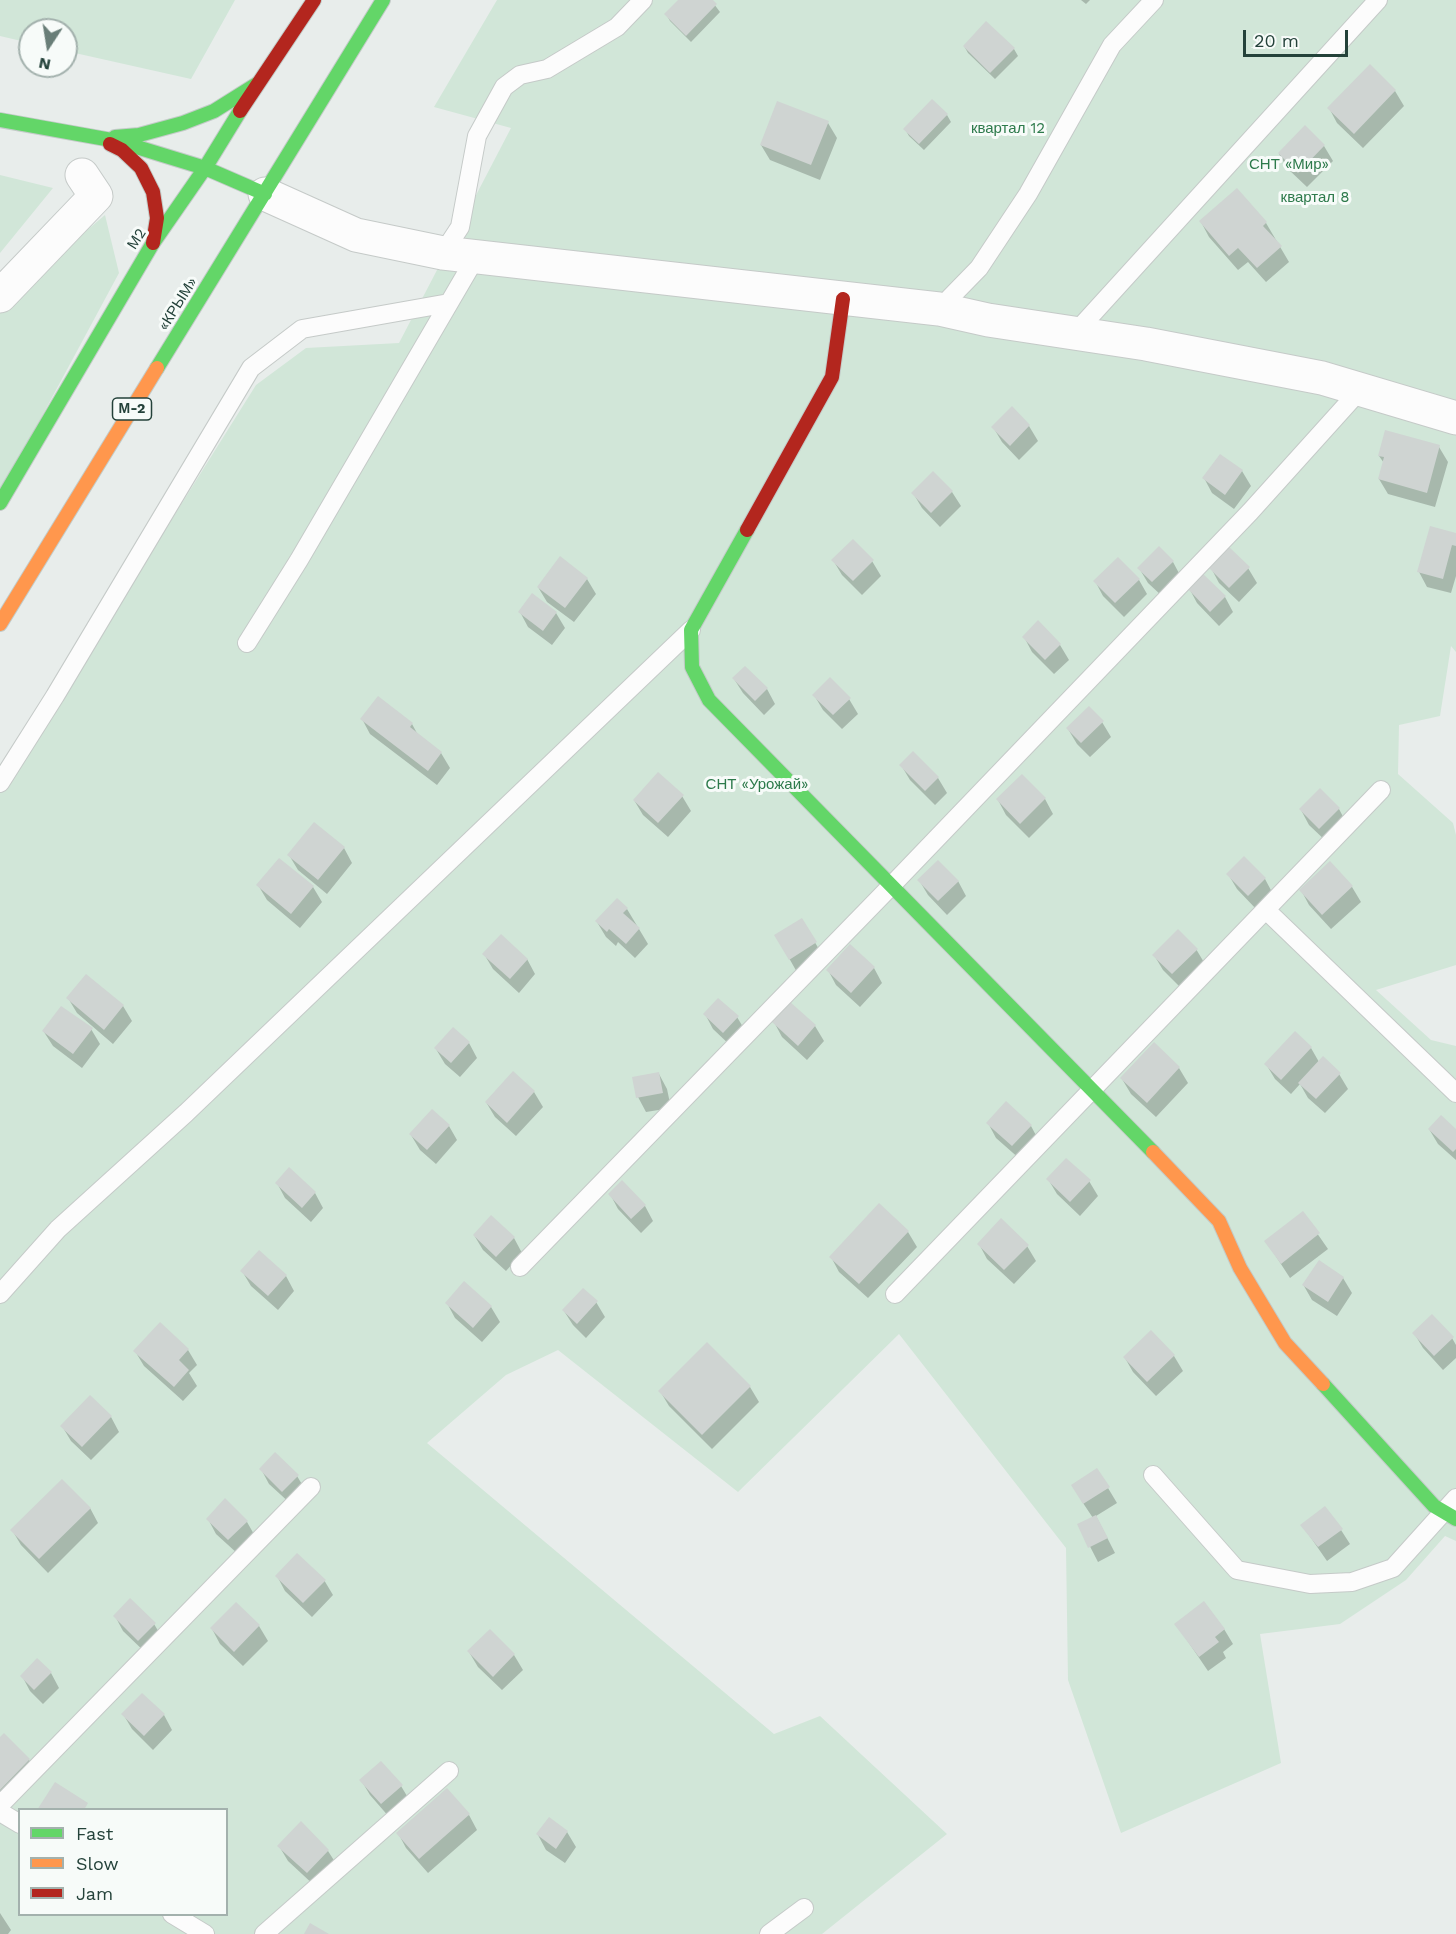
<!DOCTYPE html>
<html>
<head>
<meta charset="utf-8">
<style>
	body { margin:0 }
	#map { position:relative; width:1456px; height:1934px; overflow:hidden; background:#e8edeb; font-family:"Work Sans",sans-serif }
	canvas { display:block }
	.legend { position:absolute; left:18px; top:1808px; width:210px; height:108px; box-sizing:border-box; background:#f7fbf9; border:2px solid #a3b1ad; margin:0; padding:8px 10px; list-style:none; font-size:18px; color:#24423a }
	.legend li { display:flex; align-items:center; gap:12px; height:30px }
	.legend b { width:30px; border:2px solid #a3b1ad }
	.north { position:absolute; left:18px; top:18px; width:60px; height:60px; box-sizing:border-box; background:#f7fbf9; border:2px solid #a3b1ad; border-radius:50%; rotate:192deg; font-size:16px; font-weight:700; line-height:24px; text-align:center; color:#24423a }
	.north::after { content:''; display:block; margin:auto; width:21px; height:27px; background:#697e78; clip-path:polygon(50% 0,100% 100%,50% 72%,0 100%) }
	.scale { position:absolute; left:1243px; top:30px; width:105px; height:27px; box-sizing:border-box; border:3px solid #24423a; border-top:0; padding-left:8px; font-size:18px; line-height:21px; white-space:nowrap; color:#24423a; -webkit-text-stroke:4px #f7fbf9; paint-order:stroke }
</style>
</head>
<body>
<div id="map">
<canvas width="1456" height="1934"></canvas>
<ul class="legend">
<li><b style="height:8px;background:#63d668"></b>Fast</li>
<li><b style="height:8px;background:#ff974d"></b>Slow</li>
<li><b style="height:8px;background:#b3261e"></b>Jam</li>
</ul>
<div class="north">N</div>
<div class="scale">20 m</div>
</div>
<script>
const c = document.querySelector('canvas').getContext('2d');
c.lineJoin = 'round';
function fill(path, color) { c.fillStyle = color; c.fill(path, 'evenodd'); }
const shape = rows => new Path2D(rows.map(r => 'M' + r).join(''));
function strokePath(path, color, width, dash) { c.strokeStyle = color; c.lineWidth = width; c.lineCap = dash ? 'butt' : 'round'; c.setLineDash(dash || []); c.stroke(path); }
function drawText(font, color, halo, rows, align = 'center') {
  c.font = font + ' "Work Sans",sans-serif'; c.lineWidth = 6; c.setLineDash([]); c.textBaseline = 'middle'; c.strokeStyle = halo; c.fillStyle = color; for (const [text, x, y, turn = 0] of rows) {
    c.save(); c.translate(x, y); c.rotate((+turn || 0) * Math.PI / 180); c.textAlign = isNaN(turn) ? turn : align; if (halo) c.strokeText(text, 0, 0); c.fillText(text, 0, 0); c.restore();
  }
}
const green = shape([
	[0,0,235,0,191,79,66,51,66,30,30,30,30,43,0,36],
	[497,0,1456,0,1456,652,1451,646,1440,716,1399,725,1398,774,1453,823,1456,835,1456,965,1376,990,1431,1040,1456,1046,1456,1541,1445,1536,1406,1580,1340,1624,1260,1634,1281,1763,1121,1833,1068,1680,1066,1548,899,1334,738,1492,558,1350,506,1375,427,1443,774,1734,820,1716,947,1834,822,1934,0,1934,0,793,256,385,306,348,399,343,511,128,434,107],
	[20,1810,226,1810,226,1914,20,1914],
	[0,175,53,188,0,253],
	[105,215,119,273,0,494,0,313,54,258]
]);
const shadow = shape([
	[680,0,711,0,720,12,691,42,670,21,666,14],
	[1081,0,1090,0,1086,4],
	[964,46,1014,49,1018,56,995,79,968,53],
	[1395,91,1404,106,1363,148,1337,123,1329,108],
	[947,115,951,122,924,150,909,136,905,129],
	[828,123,837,138,820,180,770,160,761,145],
	[1305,127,1324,146,1333,161,1307,187,1288,169,1279,154],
	[1237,190,1266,223,1289,262,1266,282,1248,262,1238,270,1209,237,1201,222],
	[1012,408,1029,426,1038,441,1019,460,1002,442,993,427],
	[1439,447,1448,462,1435,507,1388,494,1379,479,1384,463,1379,456],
	[1220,456,1242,471,1251,486,1234,509,1212,493,1204,478],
	[952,492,961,506,940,527,922,508,913,493],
	[1456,535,1456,576,1451,593,1427,587,1419,572],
	[833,560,872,561,881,576,862,595,842,575],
	[1173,562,1181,577,1162,596,1148,583,1139,568],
	[1211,568,1248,568,1257,583,1239,602,1219,583],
	[587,579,596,594,574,622,547,602,538,587],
	[1139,580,1147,594,1124,617,1103,596,1095,581],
	[1189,588,1225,597,1233,612,1219,626,1197,603],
	[533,595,556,613,565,628,552,645,528,627,520,612],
	[1024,637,1060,645,1069,660,1054,674,1032,652],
	[734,679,767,689,775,704,764,715,743,693],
	[814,695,849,699,858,714,842,729,823,710],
	[362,719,412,724,418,735,441,753,450,768,437,785,370,734],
	[1102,722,1111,737,1090,757,1077,744,1068,729],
	[913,753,938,778,947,793,935,805,910,780,901,765],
	[682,796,691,811,668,837,643,815,634,800],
	[1045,799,1053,814,1029,838,1006,815,998,800],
	[1339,809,1347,824,1328,843,1309,825,1301,810],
	[344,848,352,863,327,894,298,870,289,855],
	[279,860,313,887,322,902,300,928,267,900,258,885],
	[1330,863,1352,887,1361,902,1331,929,1309,905,1301,890],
	[1228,874,1265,879,1273,894,1257,910,1237,889],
	[919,880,958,881,966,896,947,915,928,895],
	[627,909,648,944,635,958,618,942,616,946,606,937,597,922],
	[802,920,824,958,798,974,776,935],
	[1196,949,1205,964,1181,988,1163,970,1154,955],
	[484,954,527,959,535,974,519,993,493,969],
	[874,968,882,983,860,1007,836,985,828,970],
	[68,998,123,1006,132,1021,113,1044,77,1013],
	[790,1004,815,1026,824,1041,807,1060,782,1037,774,1022],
	[705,1014,737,1017,746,1032,732,1047,713,1029],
	[91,1029,100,1044,82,1068,53,1046,44,1032],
	[469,1043,477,1058,460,1077,445,1064,436,1049],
	[1311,1048,1319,1062,1339,1074,1348,1089,1325,1113,1308,1098,1300,1084,1291,1094,1275,1079,1266,1064],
	[1179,1068,1188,1083,1156,1117,1131,1094,1122,1079],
	[513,1073,534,1092,543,1107,516,1136,495,1117,486,1102],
	[659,1074,667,1089,671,1108,646,1112,638,1097],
	[988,1123,1031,1126,1039,1141,1021,1160,996,1138],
	[449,1126,457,1140,436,1164,420,1150,411,1135],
	[1429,1129,1456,1131,1456,1160,1438,1144],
	[1048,1179,1089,1181,1098,1196,1080,1216,1057,1194],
	[277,1183,315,1193,323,1208,311,1222,285,1198],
	[610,1194,645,1206,653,1221,641,1233,618,1209],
	[879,1205,908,1232,917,1247,868,1298,839,1272,831,1257],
	[1303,1213,1328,1249,1290,1278,1266,1241],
	[474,1235,514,1238,522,1253,506,1271,483,1250],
	[979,1244,1027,1246,1036,1261,1014,1284,987,1259],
	[242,1271,286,1276,294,1291,278,1310,251,1286],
	[1343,1278,1352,1293,1337,1316,1312,1300,1304,1286],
	[464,1283,491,1307,500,1322,482,1342,455,1318,447,1303],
	[596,1302,605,1317,586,1338,573,1325,564,1311],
	[1151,1333,1174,1356,1183,1371,1156,1396,1133,1372,1125,1358],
	[1414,1333,1452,1338,1456,1345,1456,1358,1443,1370,1423,1348],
	[188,1350,197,1365,189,1373,197,1386,183,1401,144,1366,135,1351],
	[750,1387,759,1402,712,1449,669,1406,660,1391],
	[111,1417,119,1432,91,1460,71,1441,62,1426],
	[261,1469,297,1476,306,1491,292,1505,269,1484],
	[1108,1488,1117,1503,1096,1516,1115,1553,1098,1562,1079,1525,1093,1518,1081,1500],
	[90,1508,98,1523,48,1573,21,1545,12,1530],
	[208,1519,247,1522,255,1536,238,1554,216,1534],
	[1302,1525,1341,1530,1350,1544,1327,1561],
	[277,1576,324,1580,333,1595,312,1617,285,1591],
	[115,1616,154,1624,163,1639,148,1655,123,1631],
	[1176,1624,1224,1629,1233,1644,1223,1652,1226,1658,1208,1671],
	[259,1626,268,1641,243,1666,220,1644,212,1629],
	[469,1652,514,1655,523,1670,502,1690,478,1667],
	[51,1673,59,1688,43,1704,30,1691,22,1676],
	[142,1695,164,1715,172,1730,153,1750,132,1729,123,1714],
	[4,1735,29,1760,38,1775,0,1805,0,1739],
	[361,1780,401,1786,410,1801,390,1818,370,1795],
	[469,1815,477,1830,428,1873,406,1848,398,1833],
	[567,1832,576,1847,565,1863,546,1850,538,1835],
	[279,1846,328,1851,337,1865,316,1887,288,1861],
	[0,1913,11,1930,8,1934,0,1934]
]);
const building = shape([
	[678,0,713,0,717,4,686,36,664,14],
	[986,21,1015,48,990,73,963,46],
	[1370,64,1396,90,1354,134,1327,108],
	[932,99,948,114,919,144,903,129],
	[777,101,829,121,811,165,760,145],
	[1305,125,1325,145,1298,173,1278,153],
	[1237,188,1267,222,1263,226,1282,246,1257,268,1238,248,1229,256,1199,221],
	[1012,406,1030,425,1010,446,991,427],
	[1385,430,1440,445,1427,493,1378,479,1384,457,1378,456],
	[1220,454,1243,470,1225,495,1202,478],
	[933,471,953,491,931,513,911,493],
	[1430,526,1456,533,1456,546,1452,545,1443,579,1417,572],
	[853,539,874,560,853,581,831,560],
	[1159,546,1174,561,1152,582,1137,568],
	[1229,547,1250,567,1229,588,1209,568],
	[560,556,588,578,565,608,537,587],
	[1118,557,1140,579,1115,603,1093,581],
	[1202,573,1226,596,1210,612,1187,588],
	[532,593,557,612,543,631,518,612],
	[1038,620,1061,644,1045,660,1022,637],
	[745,666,768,688,755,701,732,678],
	[830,677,851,698,833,715,812,695],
	[378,696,413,723,410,727,442,752,428,771,360,719],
	[1089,706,1104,721,1081,743,1066,728],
	[913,751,939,777,925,791,899,765],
	[658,772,684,795,658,823,633,800],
	[1022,774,1046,798,1020,824,996,799],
	[1320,788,1340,808,1319,829,1299,809],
	[314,822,345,847,318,880,287,855],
	[1244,856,1266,878,1248,896,1226,874],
	[279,858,314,886,291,914,256,885],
	[938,860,959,881,938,901,917,880],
	[1330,861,1353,886,1322,915,1299,890],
	[617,898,628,908,623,913,640,928,626,944,609,929,607,932,595,921],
	[802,918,817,942,789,960,774,935],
	[1178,929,1198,949,1172,974,1152,955],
	[501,934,528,959,510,979,482,954],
	[850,944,875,967,851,993,826,970],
	[86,974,124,1005,104,1030,66,998],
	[718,998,739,1016,723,1033,703,1014],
	[790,1002,816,1025,798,1046,772,1022],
	[61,1006,93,1028,73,1054,42,1031],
	[453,1027,470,1042,451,1063,434,1048],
	[1295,1031,1312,1047,1281,1080,1264,1064],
	[1154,1042,1180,1067,1147,1103,1120,1078],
	[1323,1056,1341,1073,1316,1099,1298,1083],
	[513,1071,535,1091,507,1123,485,1102],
	[659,1072,663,1093,636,1098,632,1077],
	[1006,1101,1032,1125,1012,1146,986,1123],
	[432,1109,450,1125,427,1150,409,1134],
	[1441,1115,1456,1129,1456,1149,1453,1152,1428,1129],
	[1066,1158,1091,1180,1070,1202,1046,1179],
	[289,1167,316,1192,302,1208,275,1183],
	[622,1180,646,1205,631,1219,608,1194],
	[879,1203,909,1231,859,1284,829,1257],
	[1303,1211,1320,1233,1281,1264,1264,1241],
	[491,1215,515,1237,496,1257,473,1235],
	[1001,1218,1029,1245,1004,1270,977,1244],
	[259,1250,287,1275,268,1296,240,1271],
	[1319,1260,1344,1277,1328,1302,1302,1285],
	[464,1281,492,1306,473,1328,445,1303],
	[583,1288,598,1301,577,1324,562,1310],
	[1432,1314,1454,1337,1434,1356,1412,1333],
	[160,1322,189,1349,179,1360,189,1370,174,1387,133,1351],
	[1151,1330,1175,1355,1147,1382,1123,1357],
	[707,1342,751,1386,702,1435,658,1391],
	[90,1395,112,1416,82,1447,60,1426],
	[275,1452,299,1475,282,1492,259,1469],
	[1097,1468,1110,1487,1083,1504,1071,1485],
	[62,1479,91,1508,39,1559,10,1530],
	[225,1498,248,1521,228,1540,206,1519],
	[1325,1506,1343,1529,1318,1547,1300,1525],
	[1096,1515,1108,1538,1088,1548,1077,1524],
	[297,1553,326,1580,303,1603,275,1576],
	[130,1598,156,1623,138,1641,113,1616],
	[1204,1601,1225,1629,1215,1637,1219,1642,1199,1657,1174,1624],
	[236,1602,260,1625,234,1652,210,1628],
	[490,1629,515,1654,493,1677,467,1651],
	[37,1658,52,1672,34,1690,20,1676],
	[142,1693,165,1714,144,1736,121,1714],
	[4,1733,30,1759,0,1790,0,1737],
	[381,1761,403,1785,381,1804,359,1780],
	[55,1782,88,1803,84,1810,37,1810],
	[447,1788,470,1814,419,1859,396,1833],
	[549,1817,568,1831,556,1849,536,1834],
	[301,1821,329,1850,307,1873,277,1846],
	[310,1923,329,1934,304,1934]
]);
const lane = shape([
	[443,253,460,227,477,136,504,87,520,75,547,69,617,27,643,0],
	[939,309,979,268,1028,194,1112,45,1154,0],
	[1075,333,1378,0],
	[247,643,299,560,476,257],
	[0,783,55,696,251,368,302,329,449,303],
	[1266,910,1456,1093],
	[520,1267,892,885,1250,512,1360,390],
	[0,1294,58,1229,186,1113,691,630],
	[895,1294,1381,790],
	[1153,1475,1237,1570,1310,1584,1352,1582,1393,1568,1456,1498],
	[0,1805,311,1487],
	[0,1812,20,1824],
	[172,1914,205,1934],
	[264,1934,449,1771],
	[769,1934,804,1908]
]);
const street = shape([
	[265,194,356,235,443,253,939,309,988,320,1146,344,1322,378,1456,418],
	[0,296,96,196,82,175]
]);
const fast = shape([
	[0,120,117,141,205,168,265,194],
	[115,137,139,135,183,123,214,111,257,84],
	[157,368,383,0],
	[0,503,153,243,205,168,240,111],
	[747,530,691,630,692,667,709,700,1153,1152],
	[1323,1384,1434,1506,1456,1519]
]);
const slow = shape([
	[0,624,157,368],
	[1153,1152,1219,1221,1240,1268,1285,1343,1323,1384]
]);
const jam = shape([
	[240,111,314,0],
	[110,144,122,150,141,168,153,192,157,218,153,243],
	[747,530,832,377,843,299]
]);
const shields = [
	[132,409,39]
];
const shieldNames = [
	["М-2",132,409]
];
const parkNames = [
	["квартал 12",1008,129],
	["СНТ «Мир»",1289,165],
	["квартал 8",1315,198],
	["СНТ «Урожай»",757,785]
];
const streetNames = [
	["М2",137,239,-58],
	["«КРЫМ»",178,304,-58]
];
fill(green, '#d1e6d8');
fill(shadow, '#0003');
fill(building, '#cfd4d2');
strokePath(lane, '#c5cac8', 20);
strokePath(street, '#c5cac8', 35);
strokePath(fast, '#c3cbc8', 16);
strokePath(slow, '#c3cbc8', 16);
strokePath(jam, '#c3cbc8', 16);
strokePath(lane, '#fcfcfc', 18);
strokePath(street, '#fcfcfc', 33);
strokePath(fast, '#63d668', 14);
strokePath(slow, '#ff974d', 14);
strokePath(jam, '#b3261e', 14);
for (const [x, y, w] of shields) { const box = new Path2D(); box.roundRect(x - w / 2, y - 11, w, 22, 4.5); c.fillStyle = '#f7fbf9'; c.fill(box); strokePath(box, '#24423a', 1.5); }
drawText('bold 14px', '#24423a', null, shieldNames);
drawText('15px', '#2d7a4b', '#f7fbf9', parkNames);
drawText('15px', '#24423a', '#f7fbf9', streetNames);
</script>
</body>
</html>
